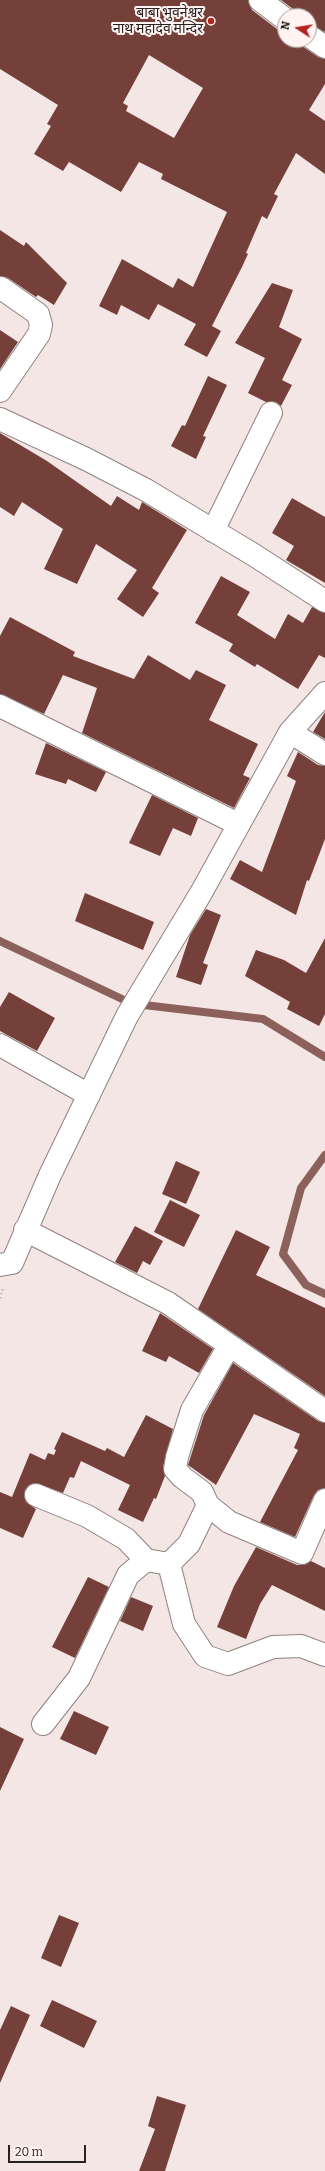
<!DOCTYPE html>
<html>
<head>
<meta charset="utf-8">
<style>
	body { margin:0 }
	#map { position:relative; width:325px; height:2171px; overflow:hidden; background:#f4e6e4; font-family:Bitter,serif }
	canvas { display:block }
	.north { position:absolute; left:277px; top:8px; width:40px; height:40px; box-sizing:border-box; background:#fff4f2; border:1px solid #a9a09f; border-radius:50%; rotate:282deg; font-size:11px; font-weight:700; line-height:16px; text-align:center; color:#272322 }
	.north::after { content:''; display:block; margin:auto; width:14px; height:18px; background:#b32321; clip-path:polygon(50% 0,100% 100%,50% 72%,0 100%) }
	.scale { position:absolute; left:8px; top:2145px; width:78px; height:18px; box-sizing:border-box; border:2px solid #272322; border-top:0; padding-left:5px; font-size:12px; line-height:14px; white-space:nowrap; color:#272322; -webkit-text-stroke:3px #fff4f2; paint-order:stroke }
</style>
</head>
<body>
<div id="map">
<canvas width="325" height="2171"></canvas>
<div class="north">N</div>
<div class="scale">20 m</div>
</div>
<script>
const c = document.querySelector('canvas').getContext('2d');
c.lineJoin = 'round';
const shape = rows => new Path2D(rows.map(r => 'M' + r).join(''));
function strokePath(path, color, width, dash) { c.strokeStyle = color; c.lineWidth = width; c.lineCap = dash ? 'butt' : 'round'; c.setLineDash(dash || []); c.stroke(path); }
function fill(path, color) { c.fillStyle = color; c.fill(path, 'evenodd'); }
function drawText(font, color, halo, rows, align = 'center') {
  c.font = font + ' Bitter,"Noto Sans Devanagari",serif'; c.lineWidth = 4; c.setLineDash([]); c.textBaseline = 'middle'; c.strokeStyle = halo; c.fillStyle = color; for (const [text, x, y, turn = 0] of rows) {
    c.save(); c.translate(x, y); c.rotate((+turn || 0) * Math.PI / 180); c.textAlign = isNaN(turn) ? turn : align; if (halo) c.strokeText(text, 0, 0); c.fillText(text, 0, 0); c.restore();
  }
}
const stream = shape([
	[0,941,122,999],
	[144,1005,263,1019,325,1057],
	[325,1155,301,1188,283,1254,306,1285,325,1294]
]);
const building = shape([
	[0,0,248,0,252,10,277,29,285,31,285,40,297,40,302,46,318,57,325,59,325,84,309,110,325,121,325,174,296,153,274,194,278,196,267,219,262,216,246,253,248,254,242,267,212,326,221,331,207,357,184,345,196,324,158,304,149,320,121,305,117,315,99,306,122,259,173,288,178,278,193,287,227,212,161,179,163,174,139,162,121,192,69,162,63,171,34,154,51,126,47,124,58,105,0,69],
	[149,55,203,88,174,138,126,111,128,106,123,103],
	[281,0,325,0,325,32,309,24,309,16,297,16,293,9],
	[0,230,24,246,26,242,67,283,54,305,38,295,36,297,8,278,0,276],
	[272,283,293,290,279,327,302,339,282,380,292,385,281,406,276,402,266,402,248,393,265,358,235,343],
	[0,330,18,342,0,369],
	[208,376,227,385,203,436,206,437,196,459,171,446,182,425,185,426],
	[0,433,47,461,111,506,117,496,139,510,142,502,187,530,152,588,159,593,143,617,117,599,137,570,96,544,77,584,44,569,63,529,22,502,14,516,0,507],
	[292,498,325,517,325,583,286,560,294,546,272,533],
	[221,576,250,592,237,615,275,639,288,614,303,623,312,607,325,613,325,658,319,655,298,689,257,664,255,667,229,651,233,644,195,623],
	[10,617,75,652,73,656,134,679,148,655,190,680,196,670,226,685,209,720,258,744,243,775,250,778,234,808,82,733,97,688,63,675,44,714,0,694,0,636],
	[325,712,325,739,313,732],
	[46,743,106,772,96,792,68,779,66,784,35,774],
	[298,752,318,765,325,766,325,839,309,881,307,880,296,915,230,879,240,860,262,872,296,781,287,776],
	[152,795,198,818,191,836,173,828,160,856,129,843],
	[85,893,154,922,143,950,75,921],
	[206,909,221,915,203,963,208,965,201,985,176,977,190,935],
	[325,938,325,1014,319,1026,287,1009,290,1002,245,976,256,950,284,960,306,973],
	[9,992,55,1018,37,1051,0,1031,0,1007],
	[176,1161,200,1172,186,1204,162,1194],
	[170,1200,200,1215,184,1247,154,1232],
	[135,1226,163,1241,150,1265,143,1261,137,1273,115,1262],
	[236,1230,270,1247,256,1275,325,1308,325,1396,198,1309],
	[160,1313,213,1349,199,1373,169,1356,166,1362,142,1351],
	[233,1363,318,1421,325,1423,325,1488,318,1490,314,1495,295,1537,260,1522,298,1450,294,1448,300,1434,254,1414,216,1485,188,1465,204,1415],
	[146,1415,173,1429,163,1467,165,1476,156,1499,154,1498,143,1522,118,1510,130,1485,81,1461,74,1478,70,1477,63,1493,35,1483,29,1485,25,1490,24,1496,26,1502,36,1509,23,1538,0,1528,0,1492,12,1497,30,1453,45,1460,48,1453,54,1455,56,1450,54,1449,62,1432,105,1451,107,1448,124,1457],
	[256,1547,297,1565,304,1565,311,1561,325,1568,325,1611,272,1585,260,1604,246,1639,217,1627,234,1586],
	[88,1577,109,1587,75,1658,52,1647],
	[131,1597,153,1606,143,1631,120,1621],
	[74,1711,109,1727,96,1755,60,1739],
	[0,1727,24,1739,0,1791],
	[59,1915,79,1923,61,1967,41,1958],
	[52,2000,97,2021,84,2048,40,2026],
	[11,2006,30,2015,0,2083,0,2030],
	[157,2096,186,2105,165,2171,139,2171,155,2129,148,2126]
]);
const path = shape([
	[0,1298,3,1289]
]);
const street = shape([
	[260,0,285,19],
	[309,36,325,47],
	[0,391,39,334,41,325,38,314,1,288],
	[0,419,86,459,146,490,254,555,325,601],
	[213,531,271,413],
	[0,706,238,824],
	[290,732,325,754],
	[0,1045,89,1095],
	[25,1230,168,1303,325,1411],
	[0,1265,12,1263,50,1175,127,1016,201,893,290,732,325,693],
	[36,1495,87,1516,126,1539,146,1560],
	[208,1505,202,1492,182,1477,175,1469,177,1457,192,1410,229,1346],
	[169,1564,189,1544,208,1505,229,1522,302,1553,325,1500],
	[43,1724,79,1678,128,1575,146,1560,169,1564,184,1624,205,1656,228,1664,273,1647,301,1646,325,1655]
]);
const markers = [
	[211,21,4,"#b32321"]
];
const poiNames = [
	["बाबा भुवनेश्वर",203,13],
	["नाथ महादेव मन्दिर",203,29]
];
strokePath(stream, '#8c615c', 8);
fill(building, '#75403a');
strokePath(street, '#8e8280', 24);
strokePath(path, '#b6aba9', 2.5, [1, 3]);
strokePath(street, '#fff', 22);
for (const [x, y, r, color] of markers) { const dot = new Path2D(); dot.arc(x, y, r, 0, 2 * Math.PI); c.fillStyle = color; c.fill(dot); strokePath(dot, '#fff4f2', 1.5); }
drawText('14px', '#272322', '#fff4f2', poiNames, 'right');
</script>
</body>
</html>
